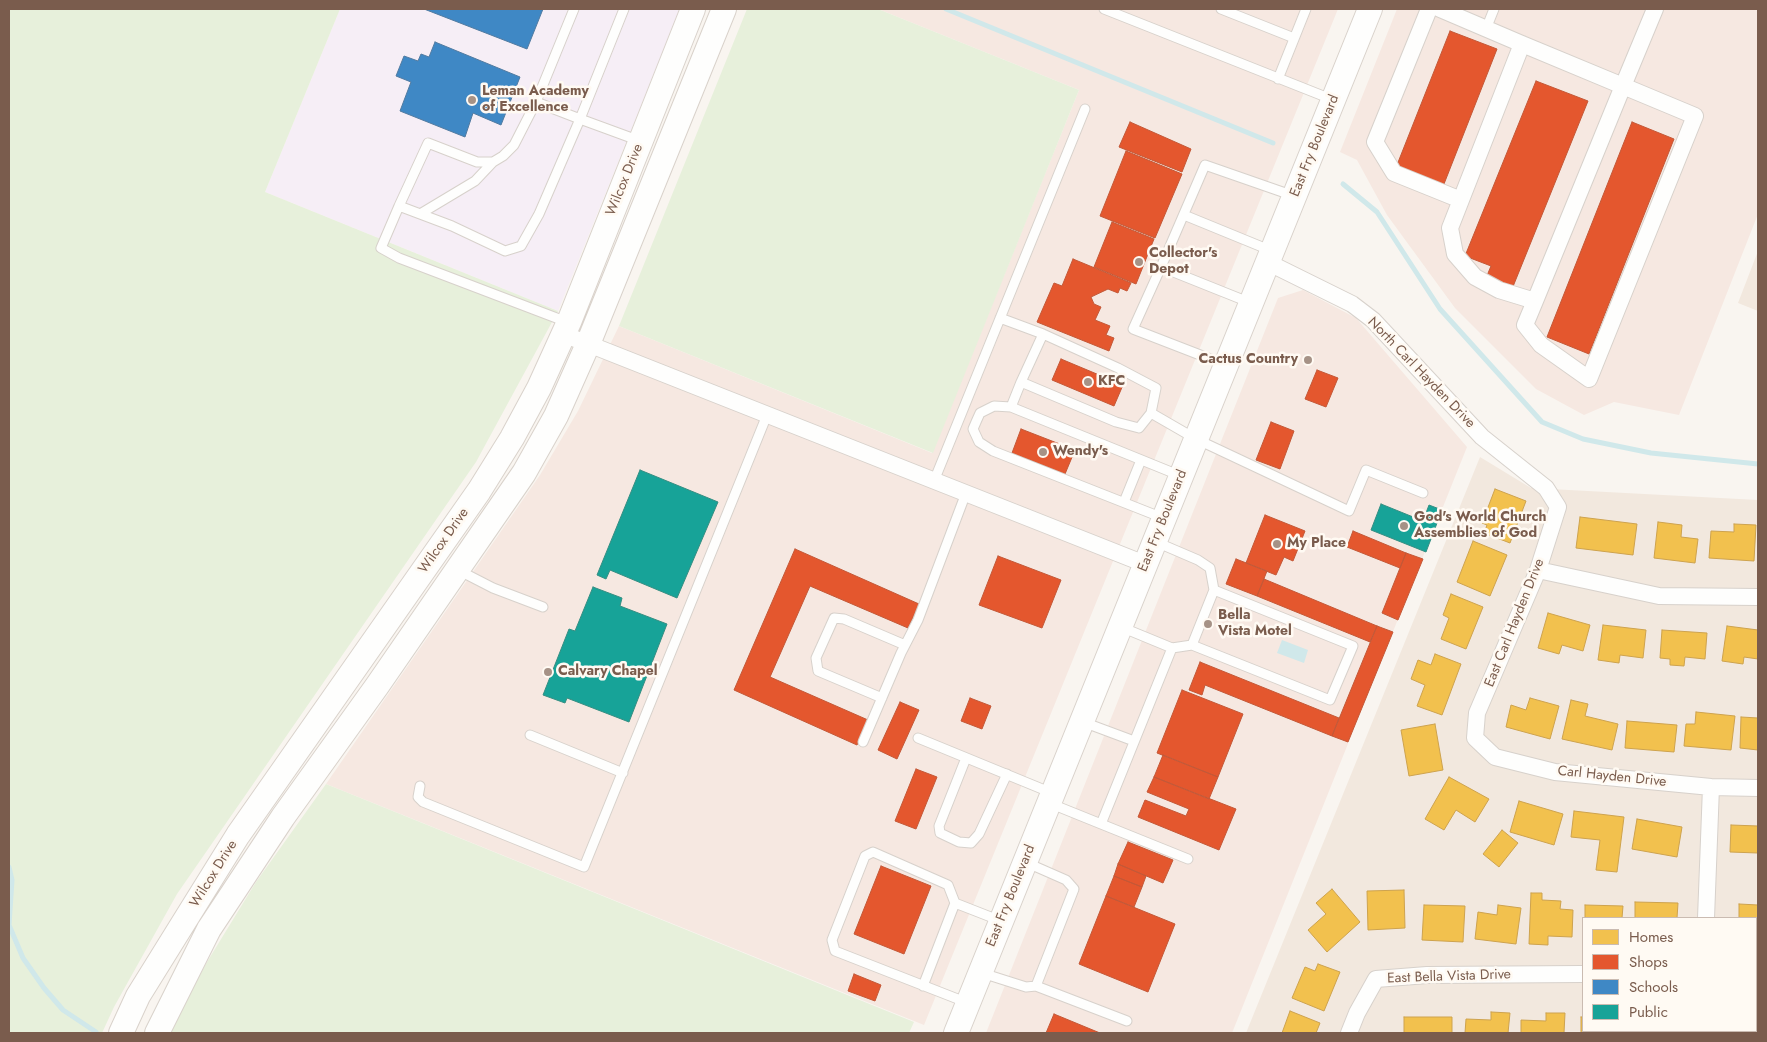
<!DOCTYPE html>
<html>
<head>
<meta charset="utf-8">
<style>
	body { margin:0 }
	#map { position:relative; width:1767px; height:1042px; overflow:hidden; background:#f9f5f0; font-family:Jost,sans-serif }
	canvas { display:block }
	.frame { position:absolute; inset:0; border:10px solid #7a5c4d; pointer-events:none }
	.legend { position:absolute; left:1582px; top:917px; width:175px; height:115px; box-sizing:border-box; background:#fffaf3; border:1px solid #cabbb1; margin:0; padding:6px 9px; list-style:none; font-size:15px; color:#7a5c4d }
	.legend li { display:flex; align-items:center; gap:10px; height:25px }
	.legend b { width:25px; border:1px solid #cabbb1 }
</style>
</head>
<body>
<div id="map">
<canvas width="1767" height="1042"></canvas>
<div class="frame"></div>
<ul class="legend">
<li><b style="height:14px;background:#f2c14e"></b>Homes</li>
<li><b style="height:14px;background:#e4572e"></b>Shops</li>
<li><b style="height:14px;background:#3f88c5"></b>Schools</li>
<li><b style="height:14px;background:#17a398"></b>Public</li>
</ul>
</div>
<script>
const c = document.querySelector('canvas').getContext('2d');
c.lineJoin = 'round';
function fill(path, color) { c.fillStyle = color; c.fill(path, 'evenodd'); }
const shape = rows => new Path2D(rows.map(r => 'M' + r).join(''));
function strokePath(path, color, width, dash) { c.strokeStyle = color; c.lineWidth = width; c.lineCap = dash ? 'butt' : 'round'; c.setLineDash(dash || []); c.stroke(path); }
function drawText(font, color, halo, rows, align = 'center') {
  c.font = font + ' Jost,sans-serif'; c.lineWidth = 5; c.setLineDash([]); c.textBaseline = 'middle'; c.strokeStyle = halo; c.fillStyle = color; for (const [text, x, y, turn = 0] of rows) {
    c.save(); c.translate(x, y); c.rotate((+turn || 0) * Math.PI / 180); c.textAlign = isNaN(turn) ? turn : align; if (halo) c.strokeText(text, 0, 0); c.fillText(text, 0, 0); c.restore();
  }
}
const residential = shape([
	[1758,251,1758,311,1738,303],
	[1480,457,1531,488,1758,500,1758,1033,1246,1033],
	[1583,918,1756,918,1756,1031,1583,1031]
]);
const commercial = shape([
	[878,9,1338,9,924,1025,326,784,540,475,578,411,619,326,932,453,1079,90],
	[1397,9,1758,9,1758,214,1679,415,1614,402,1584,415,1536,389,1455,308,1387,215,1357,160,1340,152],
	[1303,290,1356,318,1467,447,1232,1033,986,1033,1278,298]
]);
const education = shape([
	[340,9,680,9,558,311,265,192]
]);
const green = shape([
	[9,9,340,9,265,192,558,311,476,462,177,894,114,1007,102,1033,9,1033],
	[747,9,878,9,1079,90,933,453,619,326],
	[326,784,914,1022,909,1033,168,1033,207,962,256,882]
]);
const water = shape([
	[1282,640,1308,650,1304,663,1277,653]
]);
const homes = shape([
	[1495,489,1526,501,1510,543,1484,533,1487,525,1482,523,1495,489],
	[1580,517,1637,524,1633,555,1576,548,1580,517],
	[1658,522,1682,525,1681,537,1698,539,1695,563,1654,558,1658,522],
	[1734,524,1756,525,1754,561,1709,558,1711,531,1734,532,1734,524],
	[1473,541,1507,555,1490,596,1457,582,1473,541],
	[1451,594,1483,607,1466,649,1441,639,1449,618,1443,615,1451,594],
	[1548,613,1590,625,1583,651,1562,645,1559,654,1538,648,1548,613],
	[1603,625,1646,630,1643,658,1620,655,1619,663,1598,660,1603,625],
	[1727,626,1758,630,1758,659,1744,657,1743,664,1722,661,1727,626],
	[1662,630,1707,633,1705,659,1685,657,1684,666,1670,665,1670,659,1660,658,1662,630],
	[1435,654,1461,664,1442,715,1417,706,1425,685,1411,679,1418,660,1431,665,1435,654],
	[1530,698,1559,706,1550,739,1506,727,1511,705,1526,710,1530,698],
	[1571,700,1588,704,1585,716,1618,724,1612,750,1562,739,1571,700],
	[1696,712,1735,716,1731,750,1684,746,1686,724,1695,724,1696,712],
	[1741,717,1758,718,1758,750,1740,748,1741,717],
	[1627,721,1677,725,1674,752,1625,748,1627,721],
	[1435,724,1443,770,1409,776,1401,730,1435,724],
	[1449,777,1489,799,1475,822,1456,810,1444,830,1425,819,1449,777],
	[1519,801,1563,814,1554,845,1510,832,1519,801],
	[1574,811,1624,817,1617,872,1596,870,1600,840,1571,837,1574,811],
	[1637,819,1682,827,1677,857,1632,849,1637,819],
	[1731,825,1758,826,1758,853,1730,852,1731,825],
	[1502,830,1518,843,1499,867,1483,854,1502,830],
	[1332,889,1360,922,1327,952,1308,930,1326,914,1316,903,1332,889],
	[1404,890,1405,928,1368,930,1367,891,1404,890],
	[1531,893,1542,893,1542,900,1561,901,1560,909,1573,910,1572,937,1548,936,1548,945,1529,944,1531,893],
	[1635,902,1678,903,1677,918,1635,918,1635,902],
	[1739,904,1758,905,1758,939,1756,939,1756,918,1739,918,1739,904],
	[1424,905,1465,906,1463,942,1422,940,1424,905],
	[1498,905,1521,908,1516,944,1475,939,1478,912,1497,915,1498,905],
	[1585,905,1623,906,1622,918,1585,918,1585,905],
	[1318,964,1340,972,1324,1011,1292,998,1305,967,1315,971,1318,964],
	[1290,1011,1320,1023,1316,1033,1282,1033,1290,1011],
	[1491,1012,1510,1013,1508,1033,1465,1033,1466,1019,1491,1020,1491,1012],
	[1546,1013,1565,1013,1564,1033,1521,1033,1521,1020,1546,1021,1546,1013],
	[1756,1016,1758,1016,1758,1033,1752,1033,1753,1031,1756,1031,1756,1016],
	[1404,1017,1452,1017,1452,1033,1404,1033,1404,1017],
	[1581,1017,1583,1017,1583,1031,1625,1031,1625,1033,1581,1033,1581,1017],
	[1640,1031,1681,1031,1681,1033,1640,1033,1640,1031],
	[1694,1031,1737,1031,1736,1033,1693,1033,1694,1031]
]);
const shops = shape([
	[1450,31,1497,49,1442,189,1395,170,1450,31],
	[1536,81,1588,101,1512,289,1486,278,1491,266,1465,256,1536,81],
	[1130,122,1191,149,1182,172,1119,147,1130,122],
	[1632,122,1674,139,1589,354,1547,337,1632,122],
	[1126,151,1182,174,1155,238,1100,216,1126,151],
	[1112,222,1154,239,1136,284,1094,267,1112,222],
	[1073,259,1131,283,1127,291,1120,288,1118,293,1108,289,1091,297,1094,304,1101,307,1095,320,1110,326,1106,335,1114,338,1109,351,1037,322,1054,283,1062,286,1073,259],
	[1061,359,1123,385,1114,406,1052,380,1061,359],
	[1317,370,1338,378,1326,407,1305,399,1317,370],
	[1271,422,1294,431,1280,469,1256,460,1271,422],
	[1021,429,1075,450,1065,474,1012,453,1021,429],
	[1265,515,1305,531,1293,561,1284,557,1276,575,1246,563,1265,515],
	[1353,531,1406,553,1400,568,1347,547,1353,531],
	[795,549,919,604,908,628,810,586,770,677,868,720,857,745,734,690,795,549],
	[1406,553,1423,559,1398,620,1382,613,1406,553],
	[998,556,1061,580,1042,628,979,605,998,556],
	[1236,559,1267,571,1257,596,1226,584,1236,559],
	[1264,579,1377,626,1370,642,1257,596,1264,579],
	[1377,626,1393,632,1348,742,1332,736,1377,626],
	[1200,662,1339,718,1332,736,1205,685,1202,695,1189,690,1200,662],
	[1182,690,1243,714,1218,777,1157,753,1182,690],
	[970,698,991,706,982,729,961,721,970,698],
	[900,702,919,710,897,759,878,750,900,702],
	[1163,755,1218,777,1209,799,1154,777,1163,755],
	[916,769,937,777,916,829,895,821,916,769],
	[1154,777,1236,809,1219,850,1138,817,1145,800,1186,816,1189,809,1147,792,1154,777],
	[1128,842,1173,860,1163,883,1118,864,1128,842],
	[1118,864,1146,876,1142,887,1114,876,1118,864],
	[881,866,931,886,904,954,854,934,881,866],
	[1114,876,1142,887,1134,907,1106,896,1114,876],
	[1106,896,1175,924,1148,992,1079,964,1106,896],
	[854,974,881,985,875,1001,848,991,854,974],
	[1054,1014,1100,1033,1046,1033,1054,1014]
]);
const schools = shape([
	[424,9,543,9,527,49,424,9],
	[435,42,520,77,501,125,473,113,465,137,400,111,411,82,396,76,404,56,418,61,421,54,429,57,435,42]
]);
const public = shape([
	[640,470,718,502,677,598,610,570,606,579,597,575,640,470],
	[1381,504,1423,521,1429,505,1442,510,1426,552,1371,530,1381,504],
	[593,587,622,598,620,606,667,624,629,722,567,698,565,703,543,695,569,629,575,631,593,587]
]);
const stream = shape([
	[946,9,1273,143],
	[1343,184,1377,212,1440,309,1542,422,1583,439,1651,453,1758,464],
	[9,867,12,880,9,925,23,958,44,988,63,1010,96,1032]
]);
const lane = shape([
	[1104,9,1331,99],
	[1221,9,1294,38],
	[1486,29,1494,9],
	[1278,79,1306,9],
	[536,102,574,9],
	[399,206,428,143,477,162,493,162,503,156,514,145,536,102,580,119,624,9],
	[420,214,475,181,493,162],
	[1184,215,1272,251],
	[1161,267,1133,329,1226,365],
	[1251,303,1161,267,1205,165,1294,196],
	[1000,318,1043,334],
	[567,322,399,258,381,248,399,206,452,226,505,251,521,246,539,214,580,119,640,141],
	[1011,407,1021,382,1043,334,1118,368,1156,388,1151,413,1139,428,1116,422,1021,382],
	[1151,413,1196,439,1349,511,1366,470,1423,493],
	[934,481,1085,109],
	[1124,502,1141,460],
	[1163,518,993,451,979,442,973,429,976,422,980,413,994,406,1011,407,1181,476],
	[1156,542,1198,560,1210,568,1214,590,1192,645],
	[458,570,493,588,543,607],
	[1121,627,1172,648,1192,645,1330,700,1353,646,1214,590],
	[882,698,818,671,816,658,834,618,844,619,905,645],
	[1083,722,1134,741],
	[530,735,623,773],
	[918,738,1052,793],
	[863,742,901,653,918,620,966,493],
	[966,758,939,826,940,833,959,842,971,843,979,834,1007,774],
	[420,786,418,797,423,802,584,867,767,415],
	[1049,803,1188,859],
	[1101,824,1172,648],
	[982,973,1026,987,1036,986,1074,889,1066,880,1025,862],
	[923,986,955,903],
	[1036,986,1127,1021],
	[968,1003,835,951,832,940,865,856,873,852,948,885,955,903,1001,921]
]);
const street = shape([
	[1429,9,1375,142,1394,173,1461,200],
	[1440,9,1522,44,1623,86,1695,116,1589,379,1541,345,1525,325,1535,301,1623,86,1655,9],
	[1522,44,1450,228,1455,254,1475,277,1499,290,1535,301],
	[1267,262,1352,304,1373,320,1482,437,1546,488,1558,507,1538,570,1477,713,1475,738,1495,757,1555,772,1711,787,1758,788],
	[563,334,1145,564],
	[1538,570,1659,596,1758,597],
	[1706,918,1711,787],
	[1756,978,1758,978],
	[1349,1033,1357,1013,1376,979,1427,975,1583,974]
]);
const secondary = shape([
	[121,1033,138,996,238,835,479,491,512,438,539,388,569,322,693,9],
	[157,1033,209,929,283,817,377,686,524,473,556,416,588,344,724,9],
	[956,1033,1370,9]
]);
const markers = [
	[472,100,5,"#a69286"],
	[1139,262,5,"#a69286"],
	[1308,360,5,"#a69286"],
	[1088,382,5,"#a69286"],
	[1043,452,5,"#a69286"],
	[1404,526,5,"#a69286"],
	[1277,544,5,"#a69286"],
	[1208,624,5,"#a69286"],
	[548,672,5,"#a69286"]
];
const poiNames = [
	["Leman Academy",482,92],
	["of Excellence",482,108],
	["Collector's",1149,254],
	["Depot",1149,270],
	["Cactus Country",1298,360,"right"],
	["KFC",1098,382],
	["Wendy's",1053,452],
	["God's World Church",1414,518],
	["Assemblies of God",1414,534],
	["My Place",1287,544],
	["Bella",1218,616],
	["Vista Motel",1218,632],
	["Calvary Chapel",558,672]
];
const streetNames = [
	["East Fry Boulevard",1315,146,-68],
	["Wilcox Drive",625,180,-68],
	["North Carl Hayden Drive",1421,373,46],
	["East Fry Boulevard",1163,521,-68],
	["Wilcox Drive",444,541,-55],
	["East Carl Hayden Drive",1515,623,-68],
	["Carl Hayden Drive",1612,777,6],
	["Wilcox Drive",214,874,-58],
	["East Fry Boulevard",1011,896,-68],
	["East Bella Vista Drive",1449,977,-2]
];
fill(residential, '#f2e8de');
fill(commercial, '#f6e8e1');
fill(education, '#f6eef6');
fill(green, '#e7f0db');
fill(water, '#d0e8ea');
fill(homes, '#f2c14e');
strokePath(homes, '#cea34e', 1);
fill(shops, '#e4572e');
strokePath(shops, '#c45837', 1);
fill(schools, '#3f88c5');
strokePath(schools, '#517ba1', 1);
fill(public, '#17a398');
strokePath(public, '#358e82', 1);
strokePath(stream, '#d0e8ea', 5);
strokePath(lane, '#d7d1cb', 11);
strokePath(street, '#d7d1cb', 18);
strokePath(secondary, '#d9d2cb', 26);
strokePath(lane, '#fefefd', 9);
strokePath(street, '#fefefd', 16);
strokePath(secondary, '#fefefd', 24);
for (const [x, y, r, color] of markers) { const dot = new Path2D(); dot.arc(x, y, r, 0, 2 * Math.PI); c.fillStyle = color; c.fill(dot); strokePath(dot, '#fffaf3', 2); }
drawText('bold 14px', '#7a5c4d', '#fffaf3', poiNames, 'left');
drawText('14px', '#7a5c4d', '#fffaf3', streetNames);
</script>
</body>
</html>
